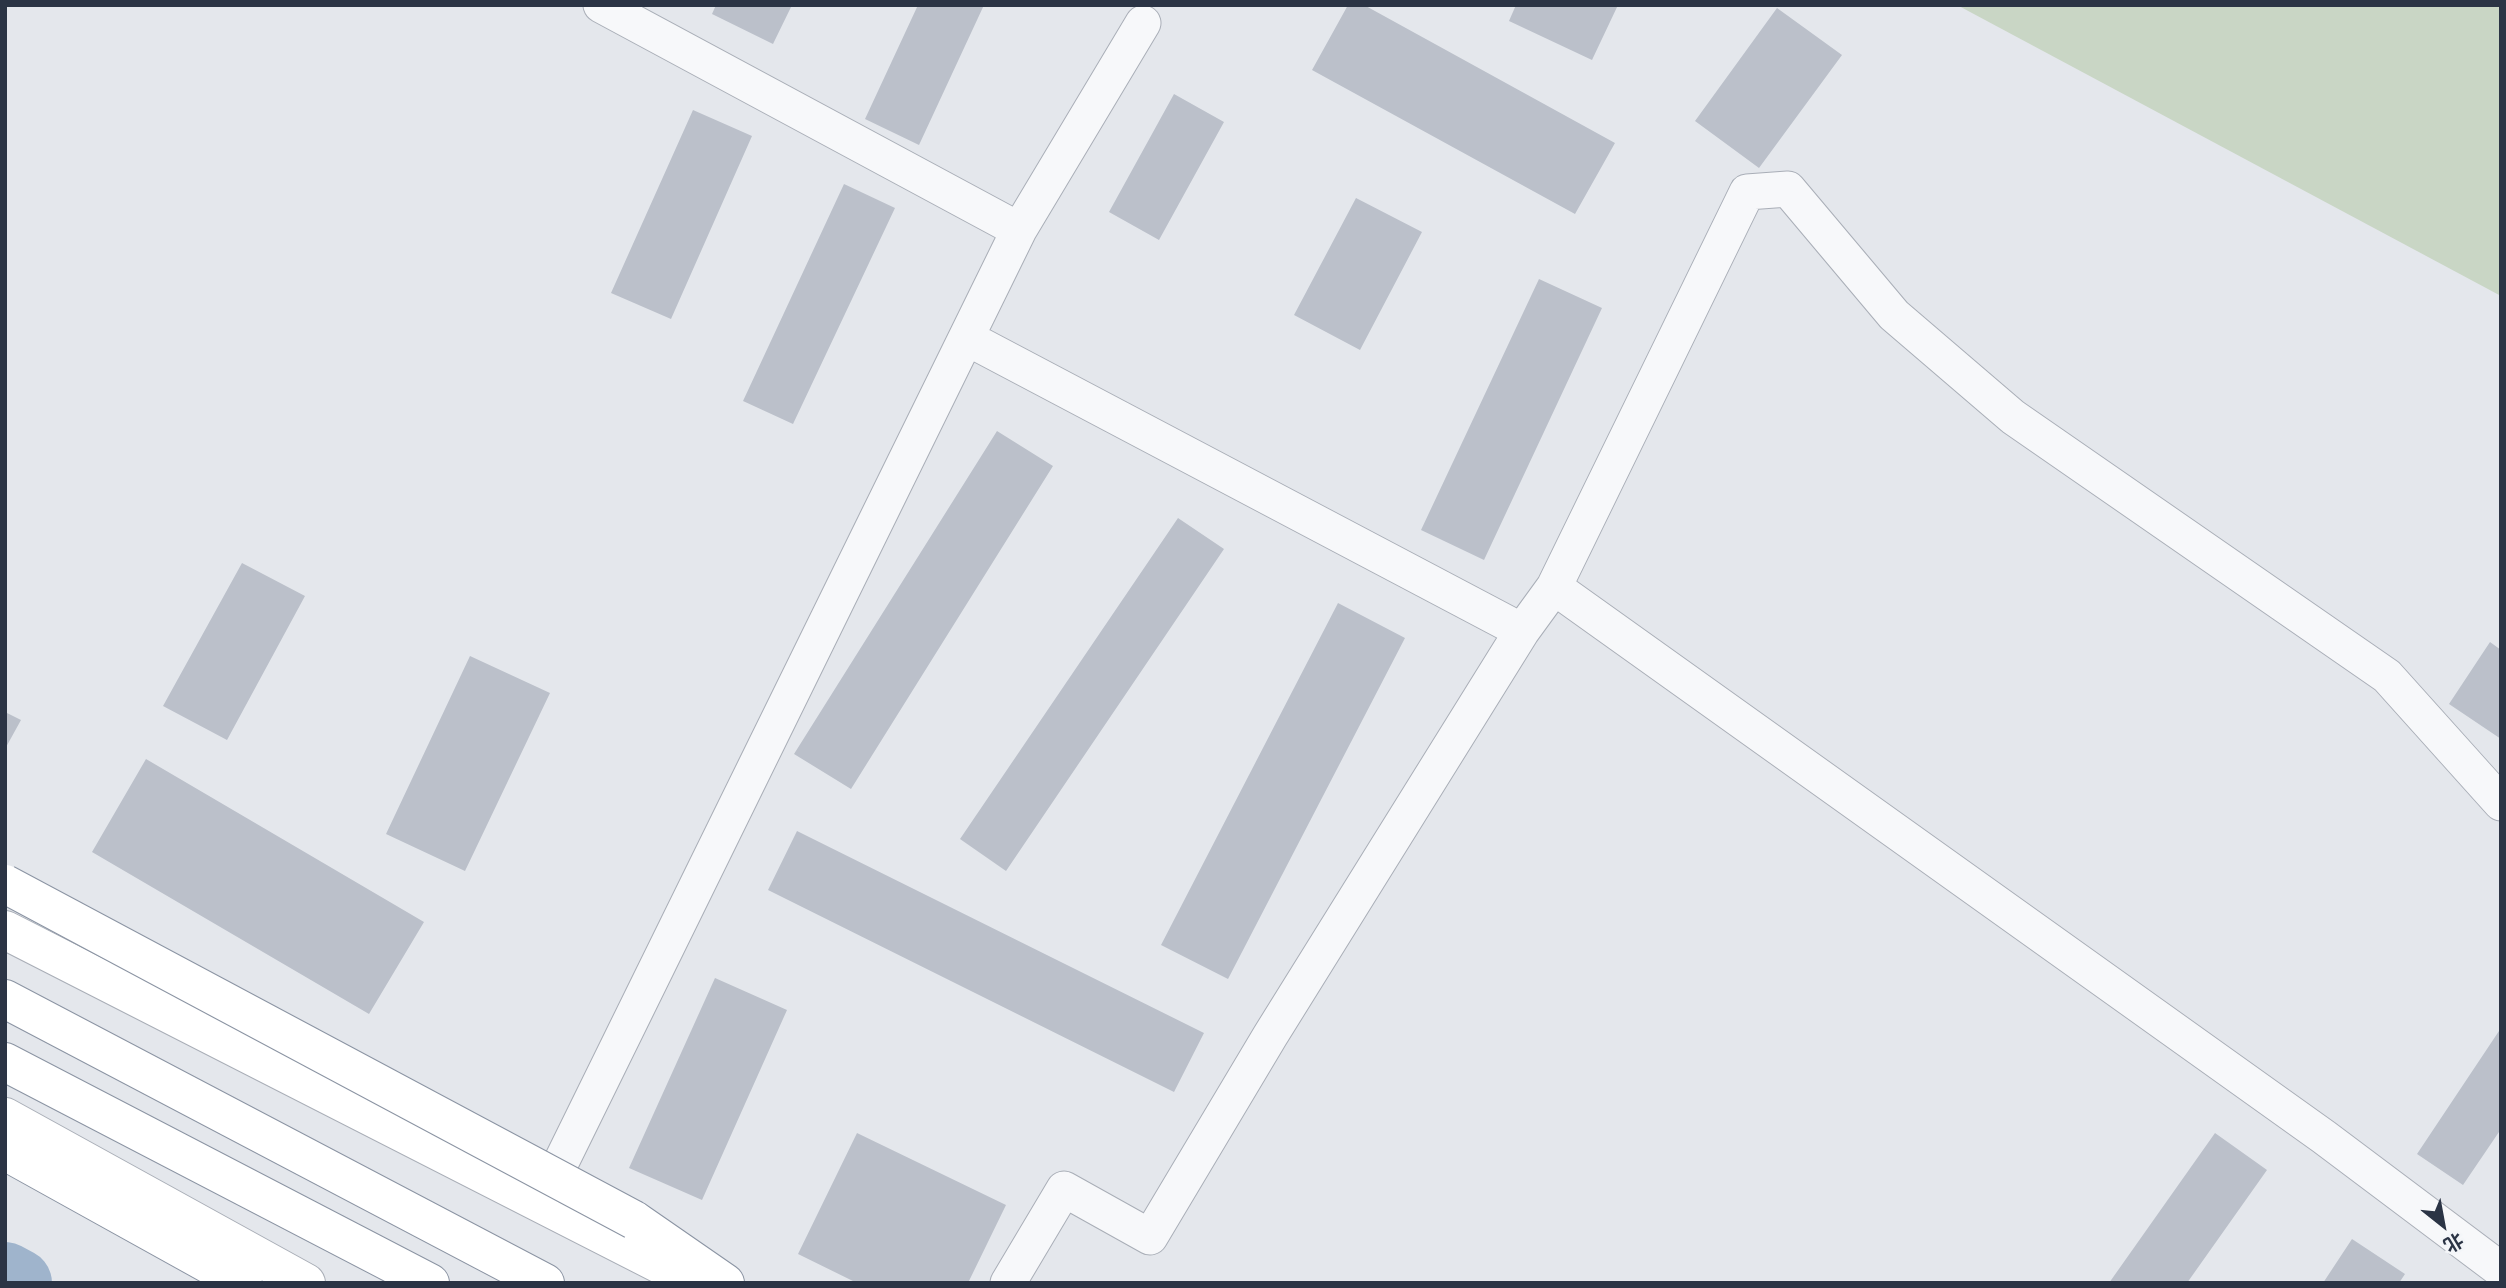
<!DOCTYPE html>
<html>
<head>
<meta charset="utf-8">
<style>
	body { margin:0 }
	#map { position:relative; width:2506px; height:1288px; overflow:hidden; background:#e4e7ec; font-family:Commissioner,"Noto Sans SC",sans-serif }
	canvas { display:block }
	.frame { position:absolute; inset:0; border:7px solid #2b3445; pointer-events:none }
	.north { position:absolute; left:2408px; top:1190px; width:70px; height:70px; -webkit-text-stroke:5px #f4f6f9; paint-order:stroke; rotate:149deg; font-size:19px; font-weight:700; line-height:28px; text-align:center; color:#2b3445 }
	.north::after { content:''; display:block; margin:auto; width:24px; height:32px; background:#2b3445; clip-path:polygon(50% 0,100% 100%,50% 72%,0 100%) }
</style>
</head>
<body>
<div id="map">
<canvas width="2506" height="1288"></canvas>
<div class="frame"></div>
<div class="north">北</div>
</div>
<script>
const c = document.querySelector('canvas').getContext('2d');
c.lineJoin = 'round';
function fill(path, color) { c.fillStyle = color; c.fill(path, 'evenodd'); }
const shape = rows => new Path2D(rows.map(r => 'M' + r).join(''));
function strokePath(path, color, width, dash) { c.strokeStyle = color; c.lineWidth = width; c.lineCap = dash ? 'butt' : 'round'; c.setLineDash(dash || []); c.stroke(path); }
const green = shape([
	[1957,5,2501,5,2501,296]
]);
const river = shape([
	[5,1276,18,1283]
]);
const building = shape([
	[716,5,792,5,773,44,712,14],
	[918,5,984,5,919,145,865,119],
	[1348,5,1364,5,1615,143,1575,214,1312,70],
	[1516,5,1618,5,1592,60,1509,21],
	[1777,8,1842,55,1759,168,1695,121],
	[1174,94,1224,122,1159,240,1109,212],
	[693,110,752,136,671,319,611,293],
	[844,184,895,208,793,424,743,401],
	[1356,198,1422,232,1360,350,1294,315],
	[1539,279,1602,308,1484,560,1421,530],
	[997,431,1053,466,851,789,794,754],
	[1178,518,1224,549,1006,871,960,839],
	[242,563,305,596,227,740,163,706],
	[1338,603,1405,638,1228,979,1161,945],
	[2490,642,2501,650,2501,739,2449,704],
	[470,656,550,693,465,871,386,834],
	[5,712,21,720,5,749],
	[146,759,424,922,369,1014,92,852],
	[797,831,1204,1033,1174,1092,768,890],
	[715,978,787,1010,702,1200,629,1168],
	[2501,1028,2501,1129,2463,1185,2417,1154],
	[857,1133,1006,1205,968,1283,857,1283,798,1254],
	[2215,1133,2267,1170,2187,1283,2109,1283],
	[2352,1239,2405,1274,2399,1283,2323,1283]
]);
const street = shape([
	[601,5,1019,230],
	[967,338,1522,631],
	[1554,587,2324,1137,2501,1270],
	[541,1203,1019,230,1143,23],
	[1008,1283,1064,1189,1150,1237,1270,1036,1522,631,1554,587,1747,192,1788,189,1894,315,2013,417,2387,676,2501,803]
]);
const secondary = shape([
	[5,930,697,1283],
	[5,1117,306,1283]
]);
const highway = shape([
	[5,999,545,1283],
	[5,1062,430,1283],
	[5,1151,243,1283],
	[634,1220,725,1283]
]);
const highwayBridge = shape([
	[5,884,634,1220]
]);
fill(green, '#c9d6c5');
strokePath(river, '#9fb4cc', 68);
fill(building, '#bbc0ca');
strokePath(street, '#a9aeb7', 37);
strokePath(secondary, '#a9aeb7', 40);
strokePath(highway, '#8b94a3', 40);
strokePath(street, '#f7f8fa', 35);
strokePath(secondary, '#fff', 38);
strokePath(highway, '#fff', 38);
strokePath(highwayBridge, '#8b94a3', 40, []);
strokePath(highwayBridge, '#fff', 38);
</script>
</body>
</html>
